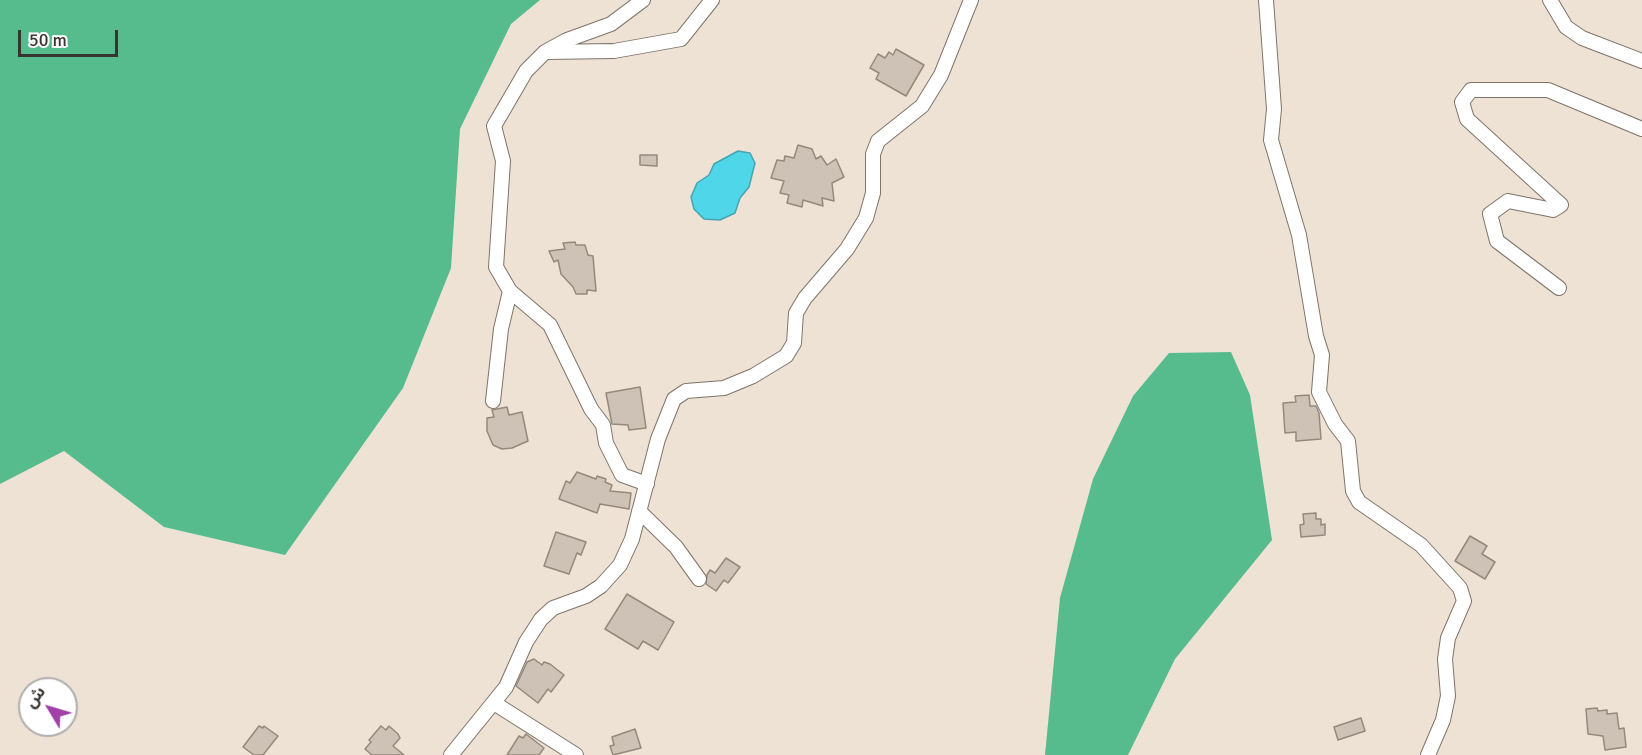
<!DOCTYPE html>
<html>
<head>
<meta charset="utf-8">
<style>
	body { margin:0 }
	#map { position:relative; width:1642px; height:755px; overflow:hidden; background:#eee2d5; font-family:Signika,"Noto Sans Arabic",sans-serif }
	canvas { display:block }
	.north { position:absolute; left:18px; top:677px; width:60px; height:60px; box-sizing:border-box; background:#fff; border:2px solid #afaeac; border-radius:50%; rotate:308deg; font-size:16px; font-weight:700; line-height:24px; text-align:center; color:#38342f }
	.north::after { content:''; display:block; margin:auto; width:21px; height:27px; background:#a040a8; clip-path:polygon(50% 0,100% 100%,50% 72%,0 100%) }
	.scale { position:absolute; left:18px; top:30px; width:100px; height:27px; box-sizing:border-box; border:3px solid #38342f; border-top:0; padding-left:8px; font-size:18px; line-height:21px; white-space:nowrap; color:#38342f; -webkit-text-stroke:4px #fff; paint-order:stroke }
</style>
</head>
<body>
<div id="map">
<canvas width="1642" height="755"></canvas>
<div class="north">ش</div>
<div class="scale">50 m</div>
</div>
<script>
const c = document.querySelector('canvas').getContext('2d');
c.lineJoin = 'round';
function fill(path, color) { c.fillStyle = color; c.fill(path, 'evenodd'); }
const shape = rows => new Path2D(rows.map(r => 'M' + r).join(''));
function strokePath(path, color, width, dash) { c.strokeStyle = color; c.lineWidth = width; c.lineCap = dash ? 'butt' : 'round'; c.setLineDash(dash || []); c.stroke(path); }
const forest = shape([
	[0,0,540,0,511,24,460,129,451,268,403,388,285,555,164,527,64,451,0,484],
	[1231,352,1250,395,1272,540,1175,659,1128,755,1045,755,1060,598,1093,479,1133,396,1169,353]
]);
const water = shape([
	[738,151,750,153,755,163,749,187,740,198,735,213,720,220,704,219,694,209,691,197,697,183,709,175,714,164,738,151]
]);
const building = shape([
	[896,49,924,65,906,96,876,79,879,73,870,68,878,54,885,58,889,52,893,55,896,49],
	[798,145,812,149,816,159,821,156,827,165,836,159,844,177,832,183,834,201,822,198,823,206,803,200,802,207,787,203,789,195,780,193,784,181,771,178,777,160,784,161,785,156,794,158,798,145],
	[640,155,657,155,657,166,640,165,640,155],
	[575,242,576,245,585,245,588,255,593,256,596,291,587,290,587,294,576,294,573,287,561,274,558,260,554,262,549,251,565,249,563,243,575,242],
	[640,387,646,428,629,430,628,425,612,424,606,393,640,387],
	[1309,395,1310,406,1316,406,1319,413,1321,439,1296,441,1296,432,1285,433,1283,403,1296,402,1295,396,1309,395],
	[507,407,509,415,522,412,528,441,512,448,502,449,493,445,487,431,487,418,494,417,492,410,507,407],
	[577,472,596,479,597,476,606,479,605,482,612,485,610,491,631,493,629,509,600,504,597,513,559,499,566,481,570,483,577,472],
	[1316,513,1316,519,1321,519,1321,525,1325,524,1325,535,1301,537,1300,525,1304,524,1303,514,1316,513],
	[556,532,586,542,581,555,577,553,569,574,544,566,556,532],
	[1470,536,1487,546,1482,554,1495,562,1485,579,1455,561,1470,536],
	[726,558,740,567,728,583,724,580,716,591,706,584,707,575,710,570,715,573,726,558],
	[627,594,674,622,658,650,643,641,638,649,605,629,627,594],
	[534,659,542,665,544,662,550,664,564,675,551,692,548,689,538,703,516,686,527,662,534,659],
	[1597,708,1598,711,1607,710,1607,714,1617,713,1619,729,1624,728,1626,747,1605,750,1603,736,1588,734,1586,709,1597,708],
	[1361,718,1365,731,1338,740,1334,727,1361,718],
	[259,726,263,728,264,726,278,736,263,755,254,755,243,747,259,726],
	[381,726,386,730,389,726,398,734,400,738,393,746,404,755,372,755,365,749,371,742,369,740,381,726],
	[635,729,641,748,613,755,610,746,614,745,612,737,635,729],
	[526,734,544,748,539,755,507,755,519,736,523,738,526,734]
]);
const minor = shape([
	[1266,0,1274,109,1271,140,1299,235,1316,336,1322,355,1319,392,1335,424,1348,441,1353,491,1359,502,1421,545,1460,588,1464,601,1448,638,1445,659,1448,696,1443,720,1428,755],
	[1550,0,1566,27,1582,38,1642,61],
	[545,52,567,40,611,24,643,0],
	[1559,288,1497,241,1490,214,1508,201,1553,210,1561,205,1467,119,1462,102,1471,90,1548,90,1642,129],
	[510,291,496,267,503,161,494,126,526,71,545,52,614,51,681,39,712,0],
	[493,401,501,329,510,291,550,325,591,409,603,425,606,443,622,475,647,484],
	[639,511,676,547,699,579],
	[494,703,576,755],
	[451,755,506,687,526,642,541,619,553,608,586,596,601,586,620,565,632,539,658,439,674,399,686,391,724,388,753,376,786,356,794,343,796,313,805,298,847,249,866,218,873,193,873,154,878,141,922,106,941,75,971,0]
]);
fill(forest, '#56bc8e');
fill(water, '#4fd6e8');
strokePath(water, '#48a5b0', 1.5);
fill(building, '#cec2b6');
strokePath(building, '#95897d', 1.5);
strokePath(minor, '#7f7469', 16);
strokePath(minor, '#fff', 14);
</script>
</body>
</html>
